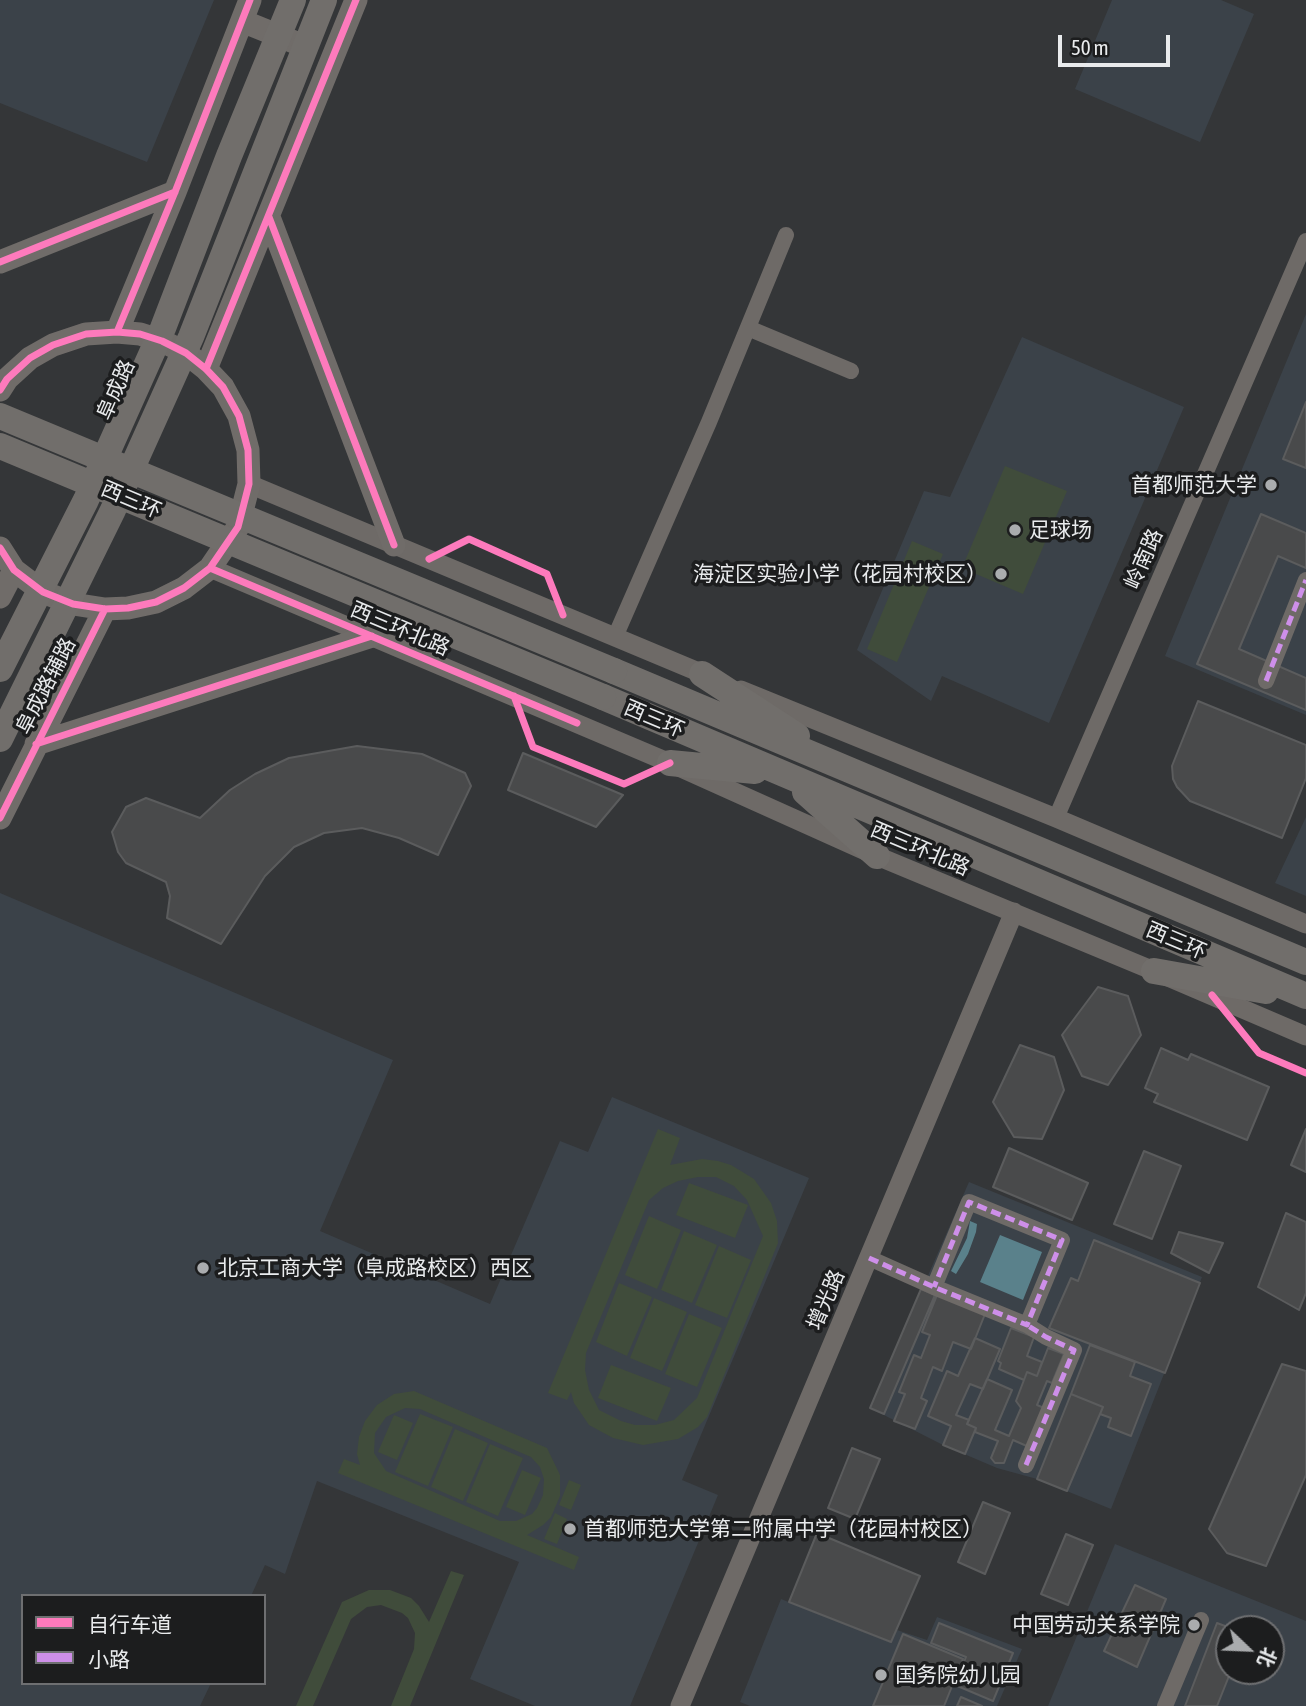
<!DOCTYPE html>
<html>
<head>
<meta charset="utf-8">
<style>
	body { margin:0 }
	#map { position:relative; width:1306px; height:1706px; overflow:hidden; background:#343638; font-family:"Asap Condensed","Noto Sans SC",sans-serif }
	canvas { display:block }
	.legend { position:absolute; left:21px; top:1594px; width:245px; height:91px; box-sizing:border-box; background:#1c1d1e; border:2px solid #6e6f71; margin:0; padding:9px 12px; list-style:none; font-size:21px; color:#e9ebed }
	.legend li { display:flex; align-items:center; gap:14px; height:35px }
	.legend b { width:35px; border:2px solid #6e6f71 }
	.north { position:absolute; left:1215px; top:1615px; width:70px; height:70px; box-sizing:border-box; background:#1c1d1e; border:2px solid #6e6f71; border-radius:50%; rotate:113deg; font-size:19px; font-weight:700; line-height:28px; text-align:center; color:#e9ebed }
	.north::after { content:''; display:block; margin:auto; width:24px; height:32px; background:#aaacae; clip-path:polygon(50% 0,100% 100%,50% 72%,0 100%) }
	.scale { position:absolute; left:1058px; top:35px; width:112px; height:32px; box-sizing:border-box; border:4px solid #e9ebed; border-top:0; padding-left:9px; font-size:21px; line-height:24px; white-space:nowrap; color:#e9ebed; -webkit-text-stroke:5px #1c1d1e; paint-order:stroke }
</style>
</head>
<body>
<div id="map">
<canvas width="1306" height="1706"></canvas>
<ul class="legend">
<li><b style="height:9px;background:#fd7abc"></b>自行车道</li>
<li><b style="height:9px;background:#ce8fe9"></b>小路</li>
</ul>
<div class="north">北</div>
<div class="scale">50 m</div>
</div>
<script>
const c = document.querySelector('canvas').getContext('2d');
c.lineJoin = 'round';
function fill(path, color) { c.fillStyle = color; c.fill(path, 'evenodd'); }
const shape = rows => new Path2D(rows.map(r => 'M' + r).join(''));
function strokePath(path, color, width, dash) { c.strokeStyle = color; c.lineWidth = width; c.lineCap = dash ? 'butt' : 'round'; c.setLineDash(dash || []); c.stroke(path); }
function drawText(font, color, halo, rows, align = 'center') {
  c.font = font + ' "Asap Condensed","Noto Sans SC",sans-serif'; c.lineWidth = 7; c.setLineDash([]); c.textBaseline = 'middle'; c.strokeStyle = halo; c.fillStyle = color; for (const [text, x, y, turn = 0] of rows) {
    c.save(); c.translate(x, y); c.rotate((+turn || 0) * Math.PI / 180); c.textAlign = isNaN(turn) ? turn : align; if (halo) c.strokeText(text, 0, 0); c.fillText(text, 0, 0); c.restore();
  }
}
const built = shape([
	[0,0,214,0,147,162,0,103],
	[1112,0,1221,0,1254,14,1200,142,1075,89],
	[1306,314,1306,715,1165,656],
	[1022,337,1184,407,1049,723,942,676,931,701,857,650,924,491,950,497],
	[1306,817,1306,896,1275,883],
	[0,893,393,1060,320,1231,490,1304,560,1141,588,1152,612,1097,809,1178,682,1480,718,1495,630,1706,535,1706,470,1679,519,1562,317,1481,285,1574,265,1565,251,1596,23,1596,23,1683,211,1683,200,1706,0,1706],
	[969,1182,1202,1277,1111,1509,1037,1479,997,1468,943,1445,870,1408],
	[1115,1544,1306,1621,1306,1706,1048,1706],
	[1229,1629,1271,1629,1271,1671,1229,1671],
	[781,1599,890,1642,897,1630,927,1640,937,1617,1022,1649,997,1706,750,1706,740,1702]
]);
const green = shape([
	[1005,466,1067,491,1023,594,962,568],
	[912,541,943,554,897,662,867,649],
	[658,1129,680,1138,670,1165,702,1159,718,1161,731,1165,754,1179,771,1203,777,1221,778,1243,707,1417,698,1427,678,1439,643,1445,613,1438,589,1425,574,1403,571,1392,567,1400,548,1393],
	[698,1177,716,1177,734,1186,747,1200,763,1236,697,1398,674,1420,655,1425,635,1425,621,1421,599,1410,589,1390,585,1370,586,1353,649,1200,663,1188,678,1181],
	[689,1183,748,1205,735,1238,676,1215],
	[649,1216,681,1230,657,1289,625,1275],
	[684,1231,717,1245,692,1303,661,1290],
	[719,1246,751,1260,727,1318,695,1305],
	[619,1283,652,1297,627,1356,596,1342],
	[654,1298,687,1312,662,1371,630,1358],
	[689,1314,722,1328,697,1387,665,1374],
	[611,1365,671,1388,657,1421,598,1398],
	[414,1391,547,1448,560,1475,560,1496,551,1517,543,1525,527,1535,579,1557,574,1570,338,1473,344,1459,360,1465,357,1454,359,1437,365,1421,377,1405,394,1394],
	[405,1408,420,1409,531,1457,540,1467,544,1479,543,1495,537,1508,532,1514,516,1521,500,1521,386,1471,374,1453,375,1433,386,1417],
	[420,1414,453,1427,428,1486,395,1472],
	[394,1415,413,1423,397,1460,378,1452],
	[455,1429,488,1443,463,1501,431,1487],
	[490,1444,523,1458,498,1516,466,1502],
	[522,1470,541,1478,525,1515,506,1507],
	[569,1480,581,1485,571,1510,559,1505],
	[555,1513,567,1519,557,1544,544,1539],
	[451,1571,464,1575,410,1706,391,1706,414,1649,415,1633,408,1618,402,1613,381,1605,367,1607,351,1619,313,1706,296,1706,342,1602,369,1590,390,1590,411,1598,419,1606,429,1622]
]);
const water = shape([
	[970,1221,977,1224,976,1232,968,1254,956,1274,951,1271,967,1238],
	[1000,1235,1042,1252,1023,1300,980,1282]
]);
const building = shape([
	[1306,402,1306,468,1283,459,1306,402],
	[1261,514,1306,533,1306,568,1278,556,1239,649,1306,678,1306,710,1197,664,1261,514],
	[1198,701,1306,745,1306,778,1282,838,1190,801,1177,787,1173,779,1172,766,1198,701],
	[357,746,422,754,465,773,471,786,438,855,399,838,362,828,324,833,294,847,265,876,221,944,167,918,170,896,166,882,126,863,118,852,112,832,126,807,146,798,200,818,230,790,255,774,289,758,357,746],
	[523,753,623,795,596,827,508,790,523,753],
	[1098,987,1128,996,1141,1035,1108,1085,1082,1076,1062,1035,1098,987],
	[1020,1045,1054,1057,1064,1090,1042,1139,1014,1137,993,1102,1020,1045],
	[1161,1048,1188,1060,1191,1054,1269,1087,1247,1140,1154,1102,1158,1094,1145,1088,1161,1048],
	[1306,1129,1306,1172,1291,1165,1306,1129],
	[1009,1148,1088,1183,1072,1220,993,1187,1009,1148],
	[1144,1151,1181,1166,1152,1239,1114,1224,1144,1151],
	[1286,1213,1306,1222,1306,1293,1299,1310,1258,1287,1286,1213],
	[1179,1232,1223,1243,1209,1273,1171,1253,1179,1232],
	[1094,1240,1200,1283,1165,1373,1049,1328,1071,1278,1078,1281,1094,1240],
	[921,1289,935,1295,884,1414,870,1408,921,1289],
	[937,1295,985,1314,971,1349,953,1342,942,1371,933,1367,921,1398,927,1401,915,1429,894,1421,905,1394,899,1392,914,1355,921,1358,930,1335,922,1332,937,1295],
	[1011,1328,1034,1337,1027,1356,1042,1362,1037,1376,1027,1372,1024,1380,999,1369,1001,1363,998,1361,1011,1328],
	[975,1338,1000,1349,983,1389,970,1384,956,1415,969,1420,967,1424,976,1428,965,1454,943,1445,951,1426,928,1416,947,1371,958,1376,975,1338],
	[1090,1345,1135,1362,1130,1376,1151,1384,1131,1436,1108,1427,1111,1418,1100,1414,1103,1407,1071,1394,1090,1345],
	[1048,1348,1064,1354,1052,1383,1047,1381,1037,1405,1044,1408,1029,1447,1013,1440,1004,1463,995,1463,991,1458,998,1441,975,1432,976,1428,967,1424,987,1379,1012,1390,995,1430,1009,1436,1021,1408,1016,1401,1027,1372,1037,1376,1048,1348],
	[1282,1364,1306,1371,1306,1475,1266,1566,1227,1553,1209,1529,1282,1364],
	[1071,1394,1103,1407,1067,1491,1037,1479,1071,1394],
	[852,1448,880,1459,855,1519,828,1508,852,1448],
	[983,1502,1010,1513,985,1574,958,1562,983,1502],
	[817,1533,920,1576,891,1642,789,1602,817,1533],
	[1066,1534,1093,1545,1068,1605,1041,1594,1066,1534],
	[1135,1585,1166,1599,1137,1667,1104,1651,1135,1585],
	[939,1623,1013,1653,993,1701,955,1685,966,1657,931,1643,939,1623],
	[1217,1623,1233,1629,1229,1629,1229,1671,1231,1671,1217,1706,1185,1706,1217,1623],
	[903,1634,963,1659,944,1706,873,1706,903,1634],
	[961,1697,982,1706,957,1706,961,1697]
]);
const minor = shape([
	[748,328,851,371],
	[615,637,709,422,786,235],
	[1266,681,1306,580],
	[1056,818,1306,241],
	[869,1258,934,1287,1027,1325,1062,1240,969,1202,934,1287],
	[1026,1465,1074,1350,1046,1337,1027,1325],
	[1165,1706,1201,1620]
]);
const tertiary = shape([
	[249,484,713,678],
	[210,568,670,763,877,856,1154,971,1306,1036],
	[741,690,1056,818,1306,924],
	[680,1706,1014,912]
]);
const secondary = shape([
	[242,21,294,42],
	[269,217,394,545],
	[0,262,175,192],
	[117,332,175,192,250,0],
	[206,369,356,0],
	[0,390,7,379,30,358,53,345,86,334,117,332,140,334,162,341,186,353,206,369,223,387,239,416,248,450,249,484,238,527,210,568,184,588,156,602,128,608,105,609,73,604,43,592,14,570,0,548],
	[0,597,14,570],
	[36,744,372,636],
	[0,818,105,609]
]);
const trunk = shape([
	[614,671,1306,962],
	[702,674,797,736],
	[603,697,1306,996],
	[670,763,755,771],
	[805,792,877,856],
	[1154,971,1266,991]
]);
const trunkBridge = shape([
	[0,416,614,671],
	[0,446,603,697],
	[0,669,86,500,163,328,229,156,293,0],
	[0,739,113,510,191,337,324,0]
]);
const quiet = shape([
	[1266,681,1306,580],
	[869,1258,934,1287,1027,1325,1062,1240,969,1202,934,1287],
	[1026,1465,1074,1350,1046,1337,1027,1325]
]);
const cycleway = shape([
	[269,217,394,545],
	[0,262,175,192],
	[117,332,175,192,250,0],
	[206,369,356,0],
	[0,390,7,379,30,358,53,345,86,334,117,332,140,334,162,341,186,353,206,369,223,387,239,416,248,450,249,484,238,527,210,568,184,588,156,602,128,608,105,609,73,604,43,592,14,570,0,548],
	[429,559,469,539,547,574,563,615],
	[210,568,577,723],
	[514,696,533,747,624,784,670,763],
	[36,744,372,636],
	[0,818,105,609],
	[1212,995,1259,1053,1306,1073]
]);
const markers = [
	[1271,485,7,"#aaacae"],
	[1015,530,7,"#aaacae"],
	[1001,574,7,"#aaacae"],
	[203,1268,7,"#aaacae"],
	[570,1529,7,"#aaacae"],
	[1194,1625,7,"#aaacae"],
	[881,1675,7,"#aaacae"]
];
const streetNames = [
	["阜成路",116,390,-66],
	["西三环",131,500,23],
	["岭南路",1144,559,-66],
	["西三环北路",400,629,23],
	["阜成路辅路",46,686,-63],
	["西三环",654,719,23],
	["西三环北路",920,849,23],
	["西三环",1176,941,23],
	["增光路",826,1300,-67]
];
const poiNames = [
	["首都师范大学",1257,485,"right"],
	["足球场",1029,530],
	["海淀区实验小学（花园村校区）",987,574,"right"],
	["北京工商大学（阜成路校区）西区",217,1268],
	["首都师范大学第二附属中学（花园村校区）",584,1529],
	["中国劳动关系学院",1180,1625,"right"],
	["国务院幼儿园",895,1675]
];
fill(built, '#3b4249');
fill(green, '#404c3b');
fill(water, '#5a818b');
fill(building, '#494a4b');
strokePath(building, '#5b5c5d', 2);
strokePath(minor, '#6e6a67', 16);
strokePath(tertiary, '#6e6a67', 19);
strokePath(secondary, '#706c69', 23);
strokePath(trunk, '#716e6b', 26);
strokePath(trunkBridge, '#716e6b', 26);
strokePath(quiet, '#ce8fe9', 5, [10, 5]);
strokePath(cycleway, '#fd7abc', 7);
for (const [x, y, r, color] of markers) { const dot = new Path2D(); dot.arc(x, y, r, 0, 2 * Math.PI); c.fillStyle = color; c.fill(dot); strokePath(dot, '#1c1d1e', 2.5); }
drawText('21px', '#e9ebed', '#1c1d1e', streetNames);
drawText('21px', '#e9ebed', '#1c1d1e', poiNames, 'left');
</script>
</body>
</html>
